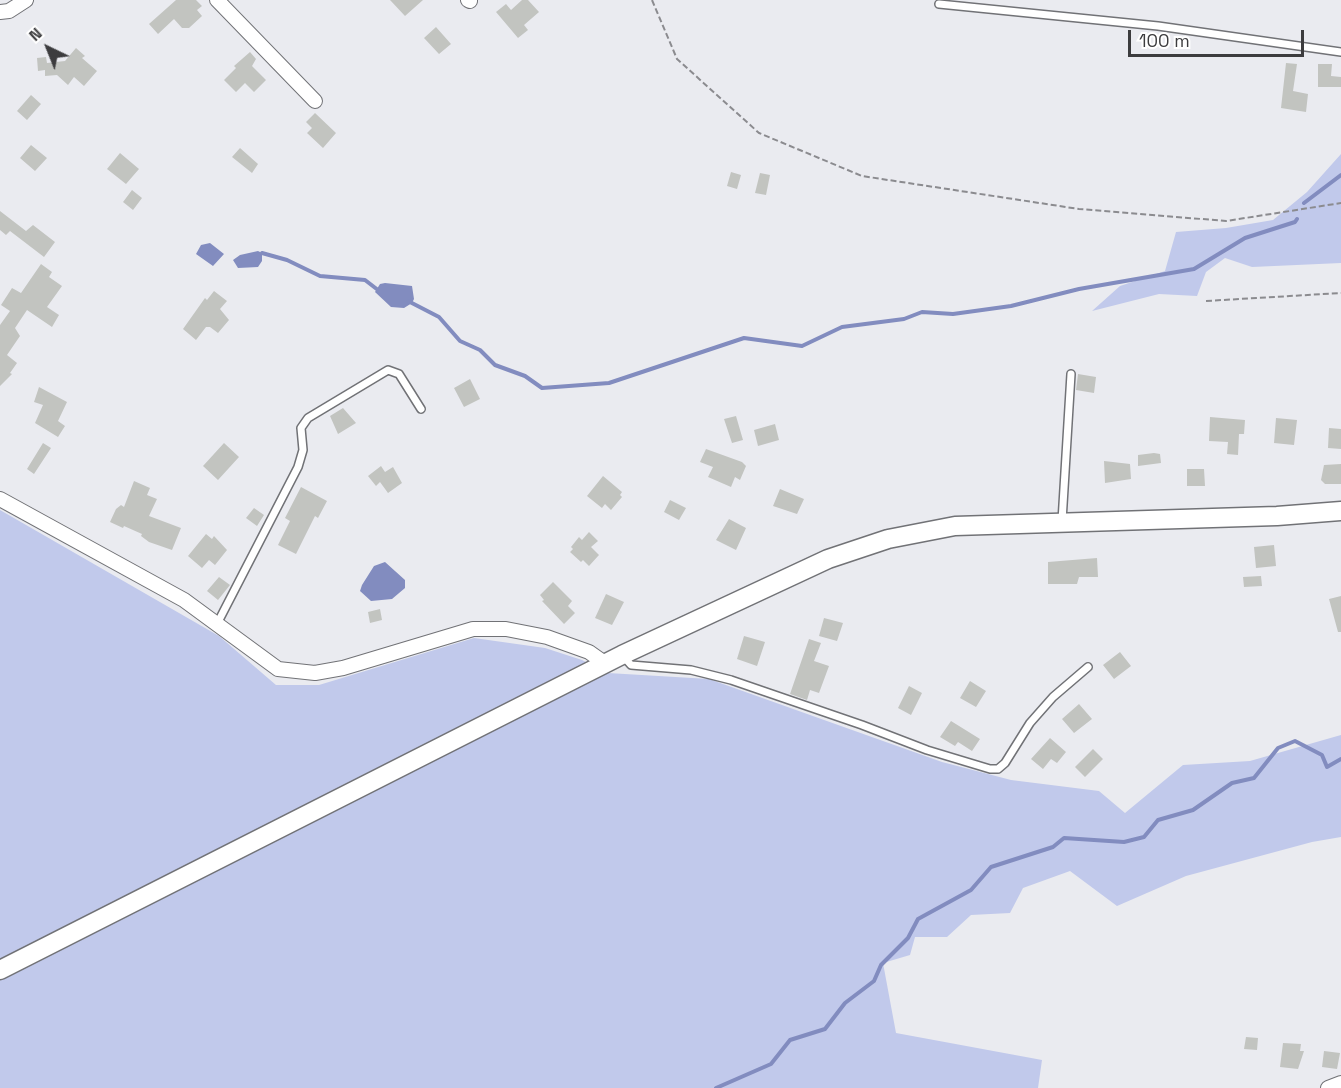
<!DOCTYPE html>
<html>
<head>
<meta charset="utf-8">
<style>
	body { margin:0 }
	#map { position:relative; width:1341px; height:1088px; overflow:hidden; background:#eaebf0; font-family:"Space Grotesk",sans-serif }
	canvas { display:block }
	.north { position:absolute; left:18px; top:18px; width:60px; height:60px; -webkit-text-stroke:4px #fff; paint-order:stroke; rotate:317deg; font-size:16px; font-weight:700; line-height:24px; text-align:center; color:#3c3c3e }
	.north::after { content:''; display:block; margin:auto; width:21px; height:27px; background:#3c3c3e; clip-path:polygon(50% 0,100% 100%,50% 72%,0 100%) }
	.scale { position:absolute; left:1128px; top:30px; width:176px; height:27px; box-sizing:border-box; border:3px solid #3c3c3e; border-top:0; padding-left:8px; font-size:18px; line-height:21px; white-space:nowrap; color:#3c3c3e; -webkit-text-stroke:4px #fff; paint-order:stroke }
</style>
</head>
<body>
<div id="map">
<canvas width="1341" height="1088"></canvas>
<div class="north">N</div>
<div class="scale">100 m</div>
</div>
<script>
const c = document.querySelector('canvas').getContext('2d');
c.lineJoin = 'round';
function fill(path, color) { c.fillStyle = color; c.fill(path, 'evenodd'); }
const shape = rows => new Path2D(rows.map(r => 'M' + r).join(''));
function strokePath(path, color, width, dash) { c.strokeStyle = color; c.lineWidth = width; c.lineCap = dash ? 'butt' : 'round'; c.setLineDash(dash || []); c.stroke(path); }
const green = shape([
	[1341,154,1341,263,1252,267,1225,258,1206,272,1197,296,1159,294,1092,311,1120,286,1165,271,1176,232,1226,228,1273,220,1307,192],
	[0,510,219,636,276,685,319,685,474,638,545,648,582,660,608,673,709,679,942,762,1011,780,1099,791,1125,813,1183,765,1250,761,1341,735,1341,837,1312,842,1186,876,1117,906,1070,871,1023,888,1010,913,971,915,947,937,915,937,910,955,883,963,896,1033,1042,1060,1038,1088,0,1088]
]);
const water = shape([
	[210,243,224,254,213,266,196,254,201,245],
	[258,251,262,253,262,261,258,267,238,268,233,260,240,255],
	[385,283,412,286,414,299,412,303,404,308,391,307,375,292,380,284],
	[385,562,405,580,405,588,392,599,371,601,360,591,362,585,374,566]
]);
const stream = shape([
	[1304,203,1341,175],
	[262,253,287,260,320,276,365,280,378,290],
	[408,301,439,317,460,341,480,350,495,365,525,376,542,388,609,383,744,338,802,346,842,327,904,319,922,312,953,314,1011,306,1079,289,1194,269,1245,238,1295,222,1297,219],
	[716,1088,771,1064,790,1040,825,1029,845,1003,874,981,881,965,908,938,918,919,971,890,991,867,1053,847,1064,838,1124,842,1144,837,1158,820,1193,810,1232,783,1254,778,1278,748,1295,741,1322,755,1327,767,1341,759]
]);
const building = shape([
	[176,0,196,0,202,6,197,10,202,16,189,28,182,28,174,19,158,34,149,24],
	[390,0,423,0,405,16],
	[522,0,528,0,539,12,524,25,528,30,518,38,496,12,506,4,511,10],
	[436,27,451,44,439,54,424,38],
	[76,48,85,56,82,58,97,71,84,86,74,77,68,85,57,75,45,76,45,70,38,71,37,58,46,57,47,63,65,61],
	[250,52,256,59,252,66,266,80,254,92,245,83,236,92,224,80,236,68,234,66],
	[1286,63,1297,64,1293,91,1308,94,1306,112,1281,108],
	[1318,64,1332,64,1331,76,1341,77,1341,87,1318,87],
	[31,95,41,104,27,120,17,111],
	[315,113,336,133,323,148,307,133,312,128,306,122],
	[31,145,47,158,35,171,20,158],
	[240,148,258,164,252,173,232,157],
	[120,153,139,169,126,184,107,169],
	[731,172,741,175,737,189,727,186],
	[760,173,770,175,766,195,755,193],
	[132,190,142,198,133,210,123,202],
	[0,211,26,231,33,225,55,242,44,257,10,231,6,235,0,230],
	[41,264,52,272,49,277,62,286,47,307,59,315,52,327,27,310,15,328,20,336,7,355,17,363,10,373,12,374,0,386,0,325,10,311,1,305,12,288,21,293],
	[214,291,227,301,220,309,229,320,218,333,210,327,206,327,196,340,183,329,205,298,207,300],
	[1078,374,1096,377,1094,393,1076,390],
	[470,379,480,399,464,407,454,388],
	[39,387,67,402,58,421,65,426,58,437,35,423,43,405,34,402],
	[343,408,356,423,338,434,330,416],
	[736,416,743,440,732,443,724,419],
	[1210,417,1245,420,1244,434,1239,434,1238,455,1227,454,1228,442,1209,441],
	[1276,418,1297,420,1294,445,1274,443],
	[775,424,779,440,758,446,754,430],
	[1329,428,1341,429,1341,449,1328,448],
	[43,443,51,448,34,474,27,469],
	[224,443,239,457,218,480,203,466],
	[706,449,742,462,746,466,740,480,735,477,731,487,708,477,713,467,700,462],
	[1154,453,1160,454,1161,463,1138,466,1138,455],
	[1104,461,1130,464,1131,479,1105,483],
	[1341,464,1341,484,1325,484,1321,480,1324,465],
	[381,466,385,472,393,467,402,483,388,493,380,482,376,486,368,476],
	[1187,469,1204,469,1205,486,1187,486],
	[603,476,622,492,620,495,622,497,611,510,605,504,602,508,587,496],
	[134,481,150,488,147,495,157,499,149,516,181,528,172,550,149,542,141,536,142,534,124,526,123,528,110,522,116,509,121,505,124,507],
	[301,487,327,501,318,518,315,516,296,554,278,545,290,521,285,518],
	[780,489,804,499,797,514,773,506],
	[670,500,686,508,679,520,664,512],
	[254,508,264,515,257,526,246,518],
	[729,519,746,528,736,550,716,540],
	[589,532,598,541,591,547,599,555,589,566,583,560,581,562,570,552,573,549,571,547,579,537,582,540],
	[206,534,212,539,214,536,227,550,215,565,209,560,202,568,188,556],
	[1274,545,1276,566,1256,568,1254,547],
	[1097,558,1098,577,1079,577,1077,584,1048,584,1048,562],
	[1261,576,1262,586,1244,587,1243,577],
	[219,577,230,585,218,600,207,591],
	[553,582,572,601,568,606,575,613,564,624,542,601,544,600,540,595],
	[606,594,624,602,612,625,595,618],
	[1341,596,1341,632,1338,632,1329,599],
	[380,609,382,620,370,623,368,612],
	[824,618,843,623,837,641,819,636],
	[744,636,765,642,757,666,737,659],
	[809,639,821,643,814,661,829,666,819,693,810,690,807,700,790,694],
	[1120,652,1131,666,1114,679,1103,665],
	[970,681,986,691,976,707,960,698],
	[909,686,922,693,911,715,898,708],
	[1079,704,1092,719,1074,733,1062,719],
	[951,721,980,739,972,751,958,742,955,746,940,737],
	[1050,738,1066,752,1057,763,1051,759,1043,769,1031,759],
	[1093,749,1103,759,1085,777,1075,767],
	[1246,1037,1258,1038,1257,1050,1244,1049],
	[1283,1043,1301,1044,1300,1051,1304,1051,1298,1069,1280,1067],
	[1324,1051,1340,1053,1337,1069,1322,1067]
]);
const path = shape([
	[652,0,677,59,759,133,862,176,1079,209,1226,221,1341,203],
	[1206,301,1341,293]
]);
const lane = shape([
	[939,4,1158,26,1341,52],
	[1062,521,1071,374],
	[217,624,298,467,303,450,301,428,308,418,388,370,399,374,421,409],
	[624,657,631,665,691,670,731,680,862,725,927,750,990,769,998,769,1005,763,1030,723,1053,697,1088,667]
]);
const street = shape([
	[217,0,315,101],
	[468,0,470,1],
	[0,12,9,11,26,0],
	[0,499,184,600,278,669,315,673,343,668,473,629,506,629,547,637,589,652,606,664],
	[1328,1088,1341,1083]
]);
const secondary = shape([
	[0,970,622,655,828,559,888,539,955,526,1277,516,1341,511]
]);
fill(green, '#c1c9eb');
fill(water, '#828cbf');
strokePath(stream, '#828cbf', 4);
fill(building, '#c2c4c0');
strokePath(lane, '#717276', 10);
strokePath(street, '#717276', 16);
strokePath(secondary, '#717276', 21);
strokePath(path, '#8b8b8f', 2, [6, 3]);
strokePath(lane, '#fff', 7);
strokePath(street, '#fff', 14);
strokePath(secondary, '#fff', 18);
</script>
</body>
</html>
